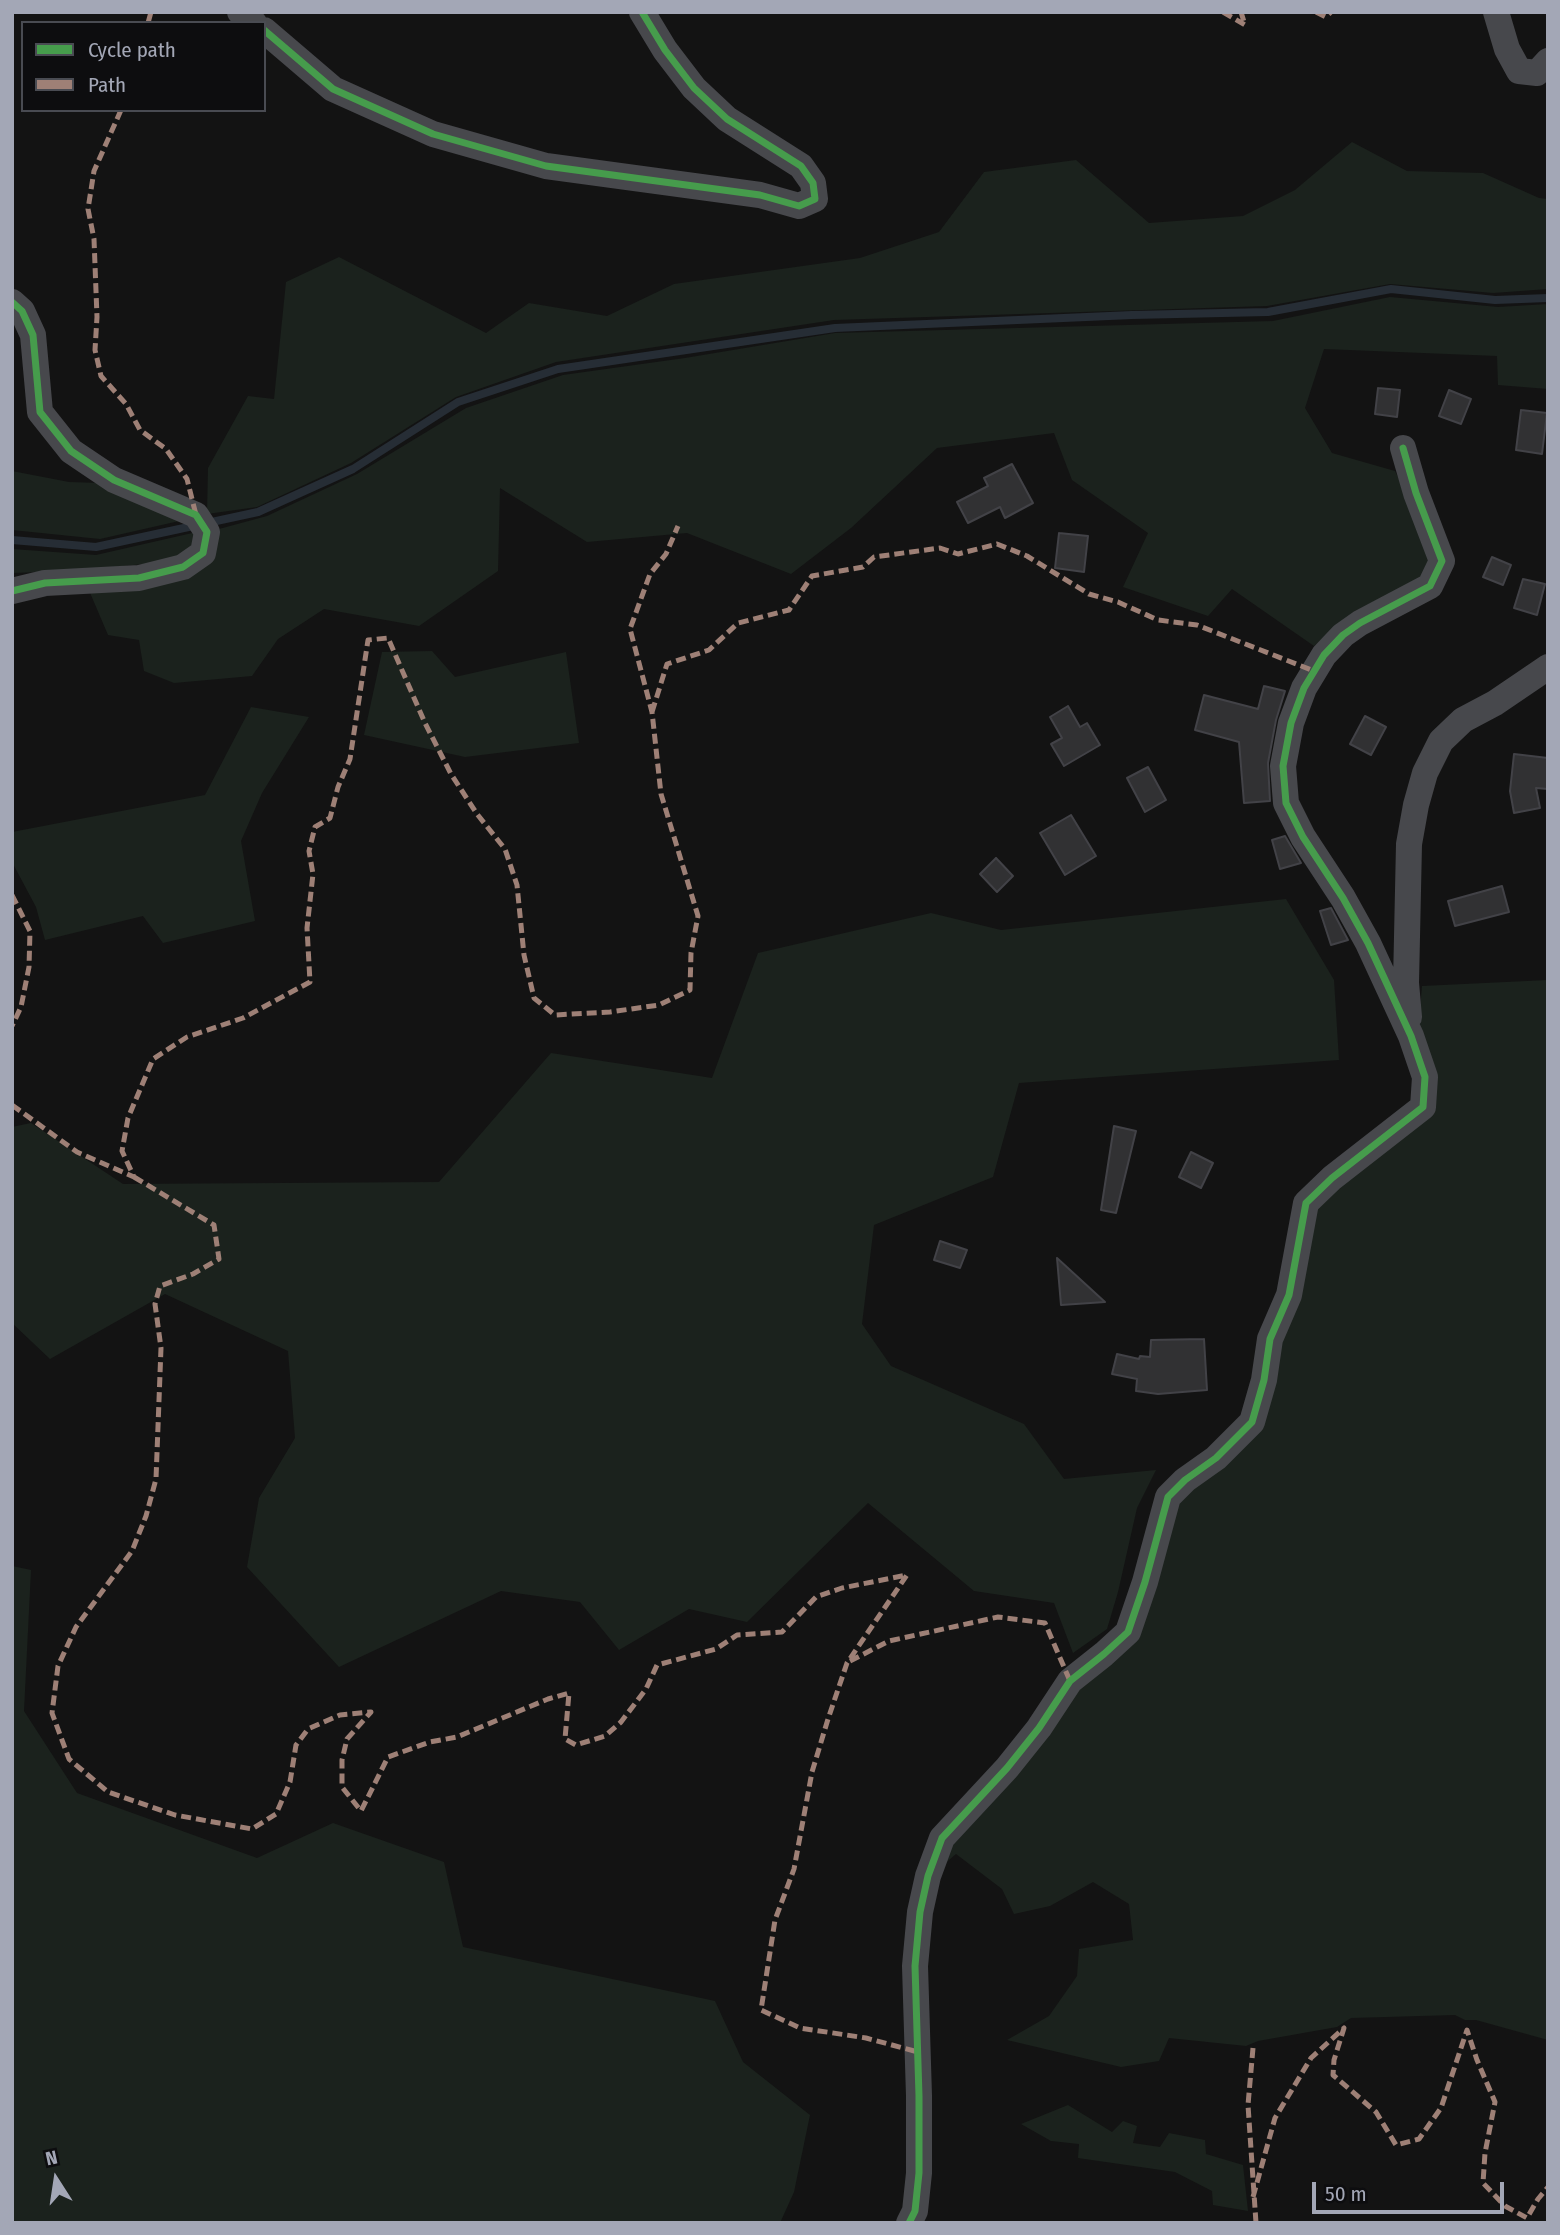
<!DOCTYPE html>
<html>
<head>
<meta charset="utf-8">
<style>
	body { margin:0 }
	#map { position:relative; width:1560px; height:2235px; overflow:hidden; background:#131313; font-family:"Fira Sans Condensed",sans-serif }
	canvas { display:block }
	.frame { position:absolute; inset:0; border:14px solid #a3a7b6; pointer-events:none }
	.legend { position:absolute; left:21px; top:21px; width:245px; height:91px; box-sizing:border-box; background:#0d0d0f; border:2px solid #494b52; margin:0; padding:9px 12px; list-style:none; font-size:21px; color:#a3a7b6 }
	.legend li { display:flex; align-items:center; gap:14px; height:35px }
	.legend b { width:35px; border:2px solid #494b52 }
	.north { position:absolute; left:21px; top:2144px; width:70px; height:70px; -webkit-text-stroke:5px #0d0d0f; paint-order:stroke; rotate:348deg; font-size:19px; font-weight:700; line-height:28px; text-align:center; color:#a3a7b6 }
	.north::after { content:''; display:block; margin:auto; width:24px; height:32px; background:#a3a7b6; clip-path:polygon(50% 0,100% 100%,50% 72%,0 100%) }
	.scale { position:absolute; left:1312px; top:2182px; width:192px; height:32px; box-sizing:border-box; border:4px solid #a3a7b6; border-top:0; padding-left:9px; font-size:21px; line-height:24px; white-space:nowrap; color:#a3a7b6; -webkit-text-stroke:5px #0d0d0f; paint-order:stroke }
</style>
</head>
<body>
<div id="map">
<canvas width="1560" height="2235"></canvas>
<div class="frame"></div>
<ul class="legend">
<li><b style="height:9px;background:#469c4c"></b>Cycle path</li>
<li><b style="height:9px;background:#9e8076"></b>Path</li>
</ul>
<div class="north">N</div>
<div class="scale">50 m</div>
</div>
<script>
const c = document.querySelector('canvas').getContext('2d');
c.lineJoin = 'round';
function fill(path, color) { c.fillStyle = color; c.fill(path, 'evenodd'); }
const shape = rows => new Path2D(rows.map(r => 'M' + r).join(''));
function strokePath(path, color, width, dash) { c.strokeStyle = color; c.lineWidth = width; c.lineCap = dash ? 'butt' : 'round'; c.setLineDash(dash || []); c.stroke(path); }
const green = shape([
	[1352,142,1407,171,1483,173,1539,198,1548,199,1548,289,1493,293,1390,284,1267,306,834,320,556,362,456,397,351,463,257,507,207,514,208,468,248,396,274,399,286,282,339,257,486,333,529,303,607,316,674,284,860,258,939,232,984,172,1076,160,1149,223,1243,216,1295,190],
	[1390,297,1498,307,1548,304,1548,389,1498,385,1497,356,1324,349,1305,408,1332,453,1395,471,1411,503,1431,562,1418,580,1355,611,1314,646,1232,589,1208,616,1123,587,1148,533,1072,480,1054,433,937,448,851,528,791,574,687,533,587,542,500,488,498,571,419,626,324,609,278,639,252,676,174,683,144,671,139,640,108,635,88,588,210,557,219,529,267,516,357,474,466,408,563,375,685,358,835,333,1273,321],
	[12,471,69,482,100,483,188,519,100,539,12,530],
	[201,531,197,550,176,561,70,571,12,573,12,549,96,555],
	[432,651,455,677,566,652,579,743,465,757,364,735,382,652],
	[251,707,309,717,262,793,241,841,255,921,163,943,143,916,45,940,36,907,12,862,12,832,205,795],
	[1286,899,1334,980,1339,1060,1019,1083,993,1177,874,1225,862,1324,891,1366,1024,1424,1064,1479,1156,1470,1137,1508,1118,1592,1107,1629,1073,1653,1054,1603,974,1591,868,1503,747,1622,689,1609,619,1650,580,1602,501,1591,339,1667,247,1567,259,1498,295,1438,288,1351,165,1294,50,1359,12,1323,12,1127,31,1123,123,1184,439,1182,551,1053,712,1078,758,953,931,913,1001,930],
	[1548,980,1548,2040,1476,2020,1465,2020,1455,2015,1351,2018,1337,2027,1258,2041,1246,2046,1169,2038,1159,2061,1121,2067,1007,2040,1049,2016,1077,1976,1079,1949,1133,1940,1129,1904,1093,1882,1050,1906,1014,1914,1002,1889,956,1854,935,1872,953,1835,1076,1684,1108,1661,1176,1500,1258,1421,1313,1205,1410,1131,1422,986],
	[12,1566,31,1570,24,1711,77,1793,257,1858,333,1823,444,1862,463,1947,715,2001,743,2062,810,2115,794,2192,780,2223,12,2223],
	[1068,2105,1112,2132,1123,2121,1137,2126,1133,2143,1160,2147,1169,2133,1205,2140,1206,2154,1243,2165,1248,2211,1213,2205,1212,2191,1175,2172,1078,2158,1079,2144,1051,2141,1021,2124]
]);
const stream = shape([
	[12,540,96,547,258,512,353,469,458,402,558,369,835,328,1132,315,1268,312,1391,289,1495,300,1548,298]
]);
const building = shape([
	[1378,388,1400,390,1397,417,1375,414,1378,388],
	[1449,390,1471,399,1461,424,1439,416,1449,390],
	[1521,410,1547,413,1542,454,1516,450,1521,410],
	[1012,464,1033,503,1005,518,1000,507,968,523,957,502,988,486,984,478,1012,464],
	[1059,533,1088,536,1084,572,1055,568,1059,533],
	[1492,557,1511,565,1503,585,1483,577,1492,557],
	[1523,579,1545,584,1537,615,1514,608,1523,579],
	[1264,686,1285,691,1276,720,1268,763,1270,801,1244,803,1239,742,1195,730,1204,695,1258,709,1264,686],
	[1068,706,1080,727,1087,723,1100,745,1064,766,1051,744,1062,738,1050,717,1068,706],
	[1365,716,1386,727,1371,755,1350,744,1365,716],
	[1514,754,1548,758,1548,789,1536,788,1540,808,1514,813,1510,791,1514,754],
	[1148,767,1166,800,1145,812,1127,778,1148,767],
	[1071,815,1096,856,1065,875,1040,833,1071,815],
	[1285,836,1301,863,1280,869,1272,840,1285,836],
	[996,858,1013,876,997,892,980,874,996,858],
	[1502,886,1509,912,1455,926,1448,901,1502,886],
	[1331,908,1348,940,1331,945,1320,911,1331,908],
	[1114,1126,1136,1131,1116,1213,1101,1210,1114,1126],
	[1191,1152,1213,1163,1201,1188,1179,1177,1191,1152],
	[940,1241,967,1250,960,1268,934,1260,940,1241],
	[1057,1258,1105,1302,1061,1305,1057,1258],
	[1204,1339,1207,1390,1158,1394,1136,1391,1137,1379,1112,1374,1117,1354,1139,1359,1140,1356,1150,1357,1151,1340,1204,1339]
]);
const minor = shape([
	[240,12,254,23],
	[1496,12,1507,49,1519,71,1537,73,1548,61],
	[264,30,333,89,433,134,546,166,760,195,799,206,815,199,813,183,801,166,727,119,694,88,665,50,642,12],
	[12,302,22,311,33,335,40,412,71,451,114,480,196,515,207,532,203,553,183,567,139,578,45,583,12,591],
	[1409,1017,1406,983,1409,844,1416,805,1425,773,1441,741,1463,720,1495,703,1548,667],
	[909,2223,915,2211,919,2173,919,2096,915,1966,920,1912,928,1876,942,1838,1007,1768,1039,1728,1070,1681,1104,1654,1128,1632,1145,1582,1168,1497,1185,1480,1216,1458,1252,1422,1264,1380,1270,1339,1289,1295,1306,1203,1332,1178,1423,1107,1425,1077,1411,1036,1368,943,1343,898,1303,837,1286,803,1283,766,1291,723,1304,688,1324,655,1343,635,1360,623,1430,586,1442,561,1416,493,1403,448]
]);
const quiet = shape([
	[1223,12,1245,25,1241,12],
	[1316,12,1326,17,1331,12],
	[148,23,151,12],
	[121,110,94,171,88,209,94,239,97,317,95,350,101,376,126,404,140,430,166,449,187,479,196,515],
	[652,712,667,664,709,650,738,623,789,610,812,576,863,567,874,557,940,548,958,554,997,544,1027,556,1089,594,1118,602,1158,620,1197,625,1314,671],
	[12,895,30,931,29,967,21,1007,12,1026],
	[12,1105,77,1152,134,1177,122,1151,128,1118,153,1059,187,1037,243,1018,310,982,307,928,313,874,309,851,315,827,330,818,338,787,350,759,368,640,388,638,425,723,451,774,477,814,505,849,517,885,524,955,534,998,555,1015,610,1012,659,1005,690,990,691,953,698,916,661,794,652,712,630,629,650,574,666,554,678,526],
	[134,1177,214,1225,219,1259,193,1274,160,1286,155,1304,161,1348,156,1479,146,1516,132,1551,76,1627,58,1666,52,1713,69,1759,108,1792,175,1815,252,1829,276,1814,290,1782,296,1745,308,1729,340,1715,371,1712,347,1739,342,1760,342,1787,361,1811,388,1757,430,1742,457,1737,548,1699,569,1693,565,1739,576,1745,605,1736,621,1722,646,1689,657,1665,716,1649,737,1635,782,1632,816,1597,842,1588,907,1575,847,1663,828,1719,812,1772,794,1869,775,1920,761,2010,800,2028,866,2038,918,2052],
	[850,1661,889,1641,998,1617,1045,1623,1070,1681],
	[1253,2048,1248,2105,1256,2223],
	[1253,2197,1275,2118,1311,2058,1344,2028,1334,2060,1333,2075,1376,2112,1396,2145,1419,2139,1441,2108,1467,2030,1477,2060,1495,2102,1485,2153,1483,2183,1505,2206,1527,2218,1538,2199,1548,2187]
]);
const cycleway = shape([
	[264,30,333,89,433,134,546,166,760,195,799,206,815,199,813,183,801,166,727,119,694,88,665,50,642,12],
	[12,302,22,311,33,335,40,412,71,451,114,480,196,515,207,532,203,553,183,567,139,578,45,583,12,591],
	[909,2223,915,2211,919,2173,919,2096,915,1966,920,1912,928,1876,942,1838,1007,1768,1039,1728,1070,1681,1104,1654,1128,1632,1145,1582,1168,1497,1185,1480,1216,1458,1252,1422,1264,1380,1270,1339,1289,1295,1306,1203,1332,1178,1423,1107,1425,1077,1411,1036,1368,943,1343,898,1303,837,1286,803,1283,766,1291,723,1304,688,1324,655,1343,635,1360,623,1430,586,1442,561,1416,493,1403,448]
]);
fill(green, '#1b221d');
strokePath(stream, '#262d35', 8);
fill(building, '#313133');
strokePath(building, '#424247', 2);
strokePath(minor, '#47484c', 26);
strokePath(quiet, '#9e8076', 5, [10, 5]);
strokePath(cycleway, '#469c4c', 7);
</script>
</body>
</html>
